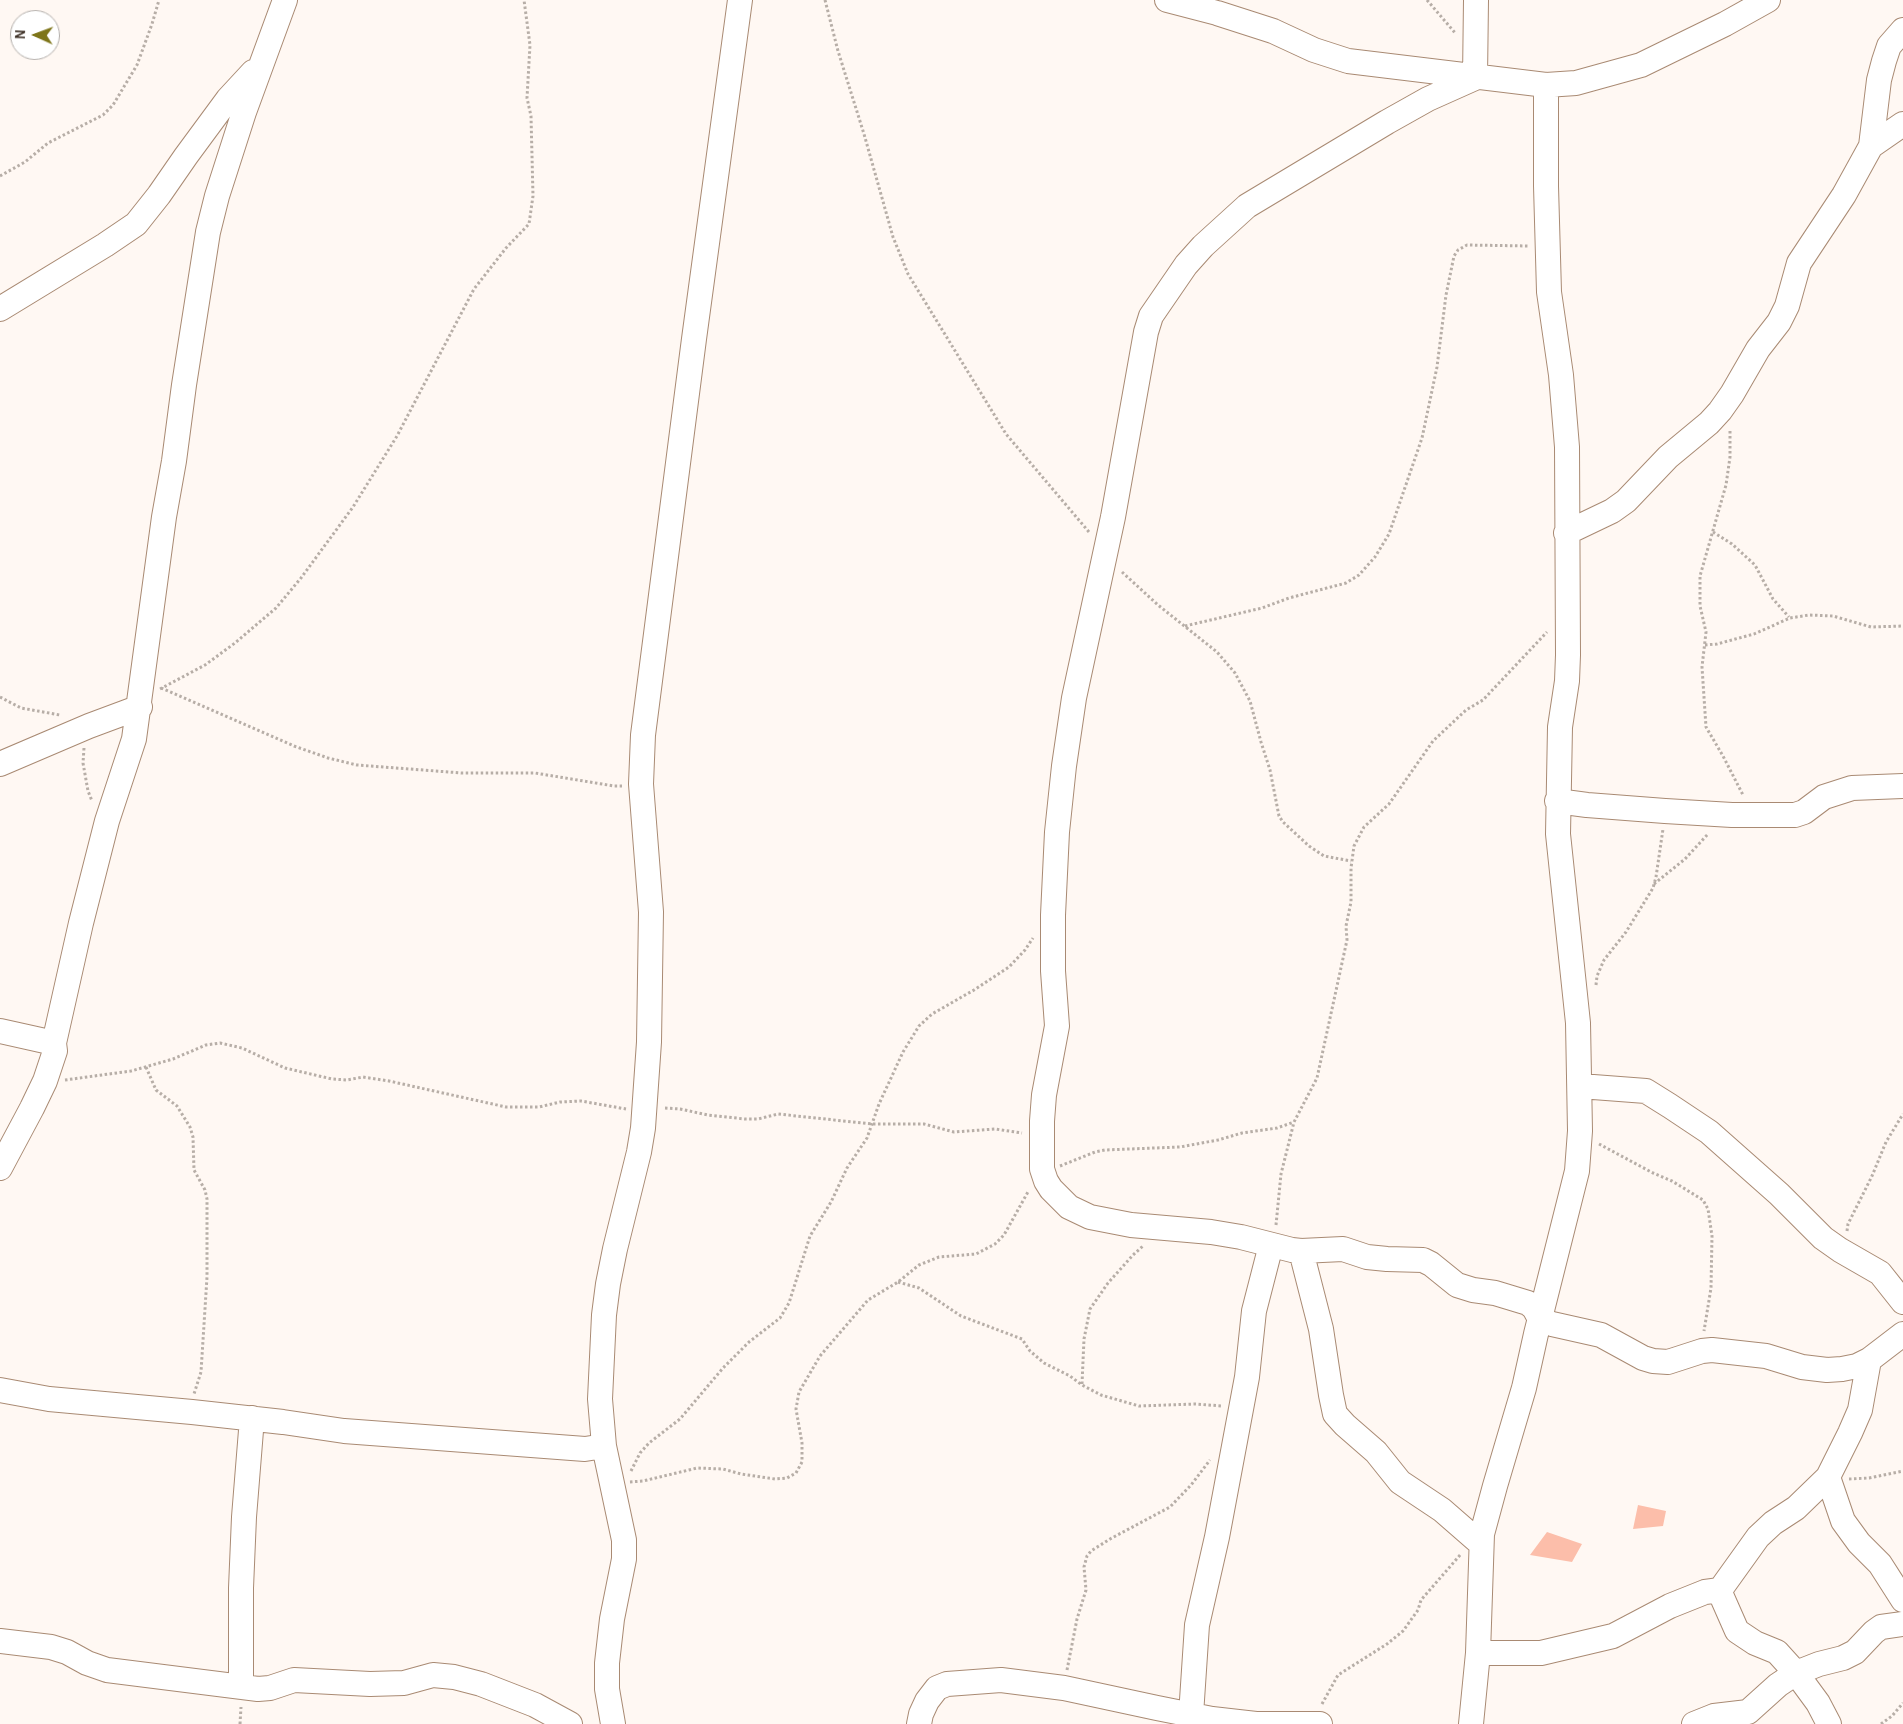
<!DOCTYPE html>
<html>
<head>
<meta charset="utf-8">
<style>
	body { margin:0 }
	#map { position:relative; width:1903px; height:1724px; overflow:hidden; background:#fff8f3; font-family:"Alegreya Sans",sans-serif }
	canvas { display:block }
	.north { position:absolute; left:10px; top:10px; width:50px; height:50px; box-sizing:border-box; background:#fff; border:1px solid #b2ada9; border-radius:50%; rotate:272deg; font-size:14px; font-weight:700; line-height:20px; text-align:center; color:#3f3228 }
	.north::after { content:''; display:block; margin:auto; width:18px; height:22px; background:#7e7519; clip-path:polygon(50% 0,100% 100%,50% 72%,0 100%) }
</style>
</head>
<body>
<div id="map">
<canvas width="1903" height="1724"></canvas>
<div class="north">N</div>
</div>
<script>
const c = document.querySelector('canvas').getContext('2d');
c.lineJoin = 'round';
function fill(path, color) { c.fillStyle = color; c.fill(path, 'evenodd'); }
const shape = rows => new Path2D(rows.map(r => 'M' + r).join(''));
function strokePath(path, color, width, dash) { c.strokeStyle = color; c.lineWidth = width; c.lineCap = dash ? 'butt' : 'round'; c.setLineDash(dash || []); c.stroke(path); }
const building = shape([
	[1638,1505,1666,1511,1663,1526,1633,1529],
	[1547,1532,1582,1544,1572,1562,1530,1555]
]);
const path = shape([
	[825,0,838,51,864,134,893,237,908,274,1006,434,1089,532],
	[1427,0,1456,34],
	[0,176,25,162,48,143,103,115,113,105,137,65,152,24,159,0],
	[1730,431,1730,457,1726,485,1700,576,1700,606,1706,632,1702,667,1706,727,1723,756,1743,795],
	[1713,532,1732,544,1755,565,1773,599,1789,617],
	[1122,572,1158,605,1217,652,1235,673,1250,701,1261,742,1270,770,1279,816,1283,822,1309,846,1324,856,1351,861],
	[1185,626,1262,608,1289,598,1346,583,1359,575,1375,557,1389,534,1422,438,1437,367,1446,295,1454,256,1458,250,1467,245,1529,246],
	[1705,645,1717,644,1754,634,1790,618,1809,615,1833,616,1871,627,1903,626],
	[161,688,294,746,328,758,357,765,462,773,535,773,614,786,622,786],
	[160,689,205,665,235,643,276,608,301,578,353,507,397,436,474,289,506,248,529,224,533,196,531,116,527,98,530,45,524,0],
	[0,697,21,708,60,715],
	[84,748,83,763,88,791,92,801],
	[1654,884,1685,859,1708,834],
	[1596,985,1597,976,1604,960,1626,932,1653,888,1656,877,1663,829],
	[146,1067,156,1090,177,1106,190,1127,193,1137,194,1170,205,1190,207,1199,207,1277,201,1372,194,1394],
	[65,1080,131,1071,173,1059,206,1045,220,1043,242,1048,285,1068,332,1079,347,1080,363,1077,389,1081,506,1107,539,1107,560,1102,581,1101,626,1109],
	[665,1108,680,1109,708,1115,745,1119,758,1119,778,1114,872,1124,924,1124,954,1132,995,1129,1022,1133],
	[1599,1144,1653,1173,1672,1181,1703,1200,1708,1209,1712,1236,1711,1288,1704,1331],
	[1060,1166,1095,1152,1105,1150,1180,1147,1218,1140,1242,1133,1277,1128,1294,1122],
	[1276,1225,1281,1174,1294,1122,1317,1078,1347,940,1346,926,1351,902,1351,868,1354,846,1364,827,1389,804,1433,741,1466,710,1483,700,1547,632],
	[1847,1231,1848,1224,1872,1176,1886,1142,1903,1114],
	[898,1282,919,1288,961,1316,1022,1339,1030,1351,1044,1363,1070,1376,1082,1385,1101,1395,1139,1406,1195,1404,1222,1406],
	[1082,1384,1084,1339,1090,1309,1108,1283,1133,1255,1143,1246],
	[631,1471,640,1453,649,1443,680,1419,723,1368,749,1342,780,1318,789,1303,810,1236,831,1202,847,1168,867,1138,879,1104,903,1052,919,1026,932,1014,974,990,1009,967,1025,950,1033,938],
	[1849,1479,1869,1478,1903,1471],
	[630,1482,643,1481,697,1468,723,1469,741,1474,775,1479,787,1478,796,1473,802,1462,802,1443,796,1409,799,1392,820,1356,868,1300,898,1282,919,1265,939,1257,976,1254,995,1244,1004,1235,1029,1190],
	[1067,1670,1077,1619,1086,1590,1084,1567,1087,1556,1091,1551,1110,1539,1170,1507,1191,1485,1210,1460],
	[1322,1704,1338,1675,1387,1644,1403,1631,1418,1610,1421,1600,1461,1554],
	[240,1724,241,1707],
	[1881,1724,1892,1716,1903,1703]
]);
const minor = shape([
	[1167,0,1217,13,1273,31,1314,50,1348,61,1546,85,1576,83,1641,65,1725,24,1768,0],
	[1476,0,1475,78,1428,99,1387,122,1247,206,1203,246,1186,265,1151,316,1146,332,1113,517,1074,698,1064,766,1057,832,1053,915,1053,971,1057,1026,1044,1095,1042,1121,1042,1169,1046,1181,1051,1189,1069,1207,1090,1217,1131,1225,1211,1232,1241,1237,1292,1250,1301,1251,1343,1249,1367,1257,1387,1259,1423,1260,1431,1264,1457,1285,1473,1290,1495,1293,1528,1303,1534,1308,1540,1319,1552,1324,1601,1335,1643,1358,1653,1361,1668,1362,1702,1351,1712,1350,1766,1356,1802,1367,1827,1370,1842,1369,1857,1366,1869,1360,1903,1334],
	[1871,146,1903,124],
	[0,309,105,245,136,224,159,195,186,156,228,99,253,72],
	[1566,533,1612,511,1626,501,1668,457,1709,423,1720,411,1732,394,1758,349,1779,322,1787,306,1799,263,1844,195,1871,146,1879,80,1884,61,1889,46,1903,30],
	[0,764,89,726,140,707],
	[1557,801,1587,805,1665,811,1732,815,1795,815,1804,812,1824,797,1852,788,1903,786],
	[0,1031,54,1043],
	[1580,1086,1646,1091,1670,1106,1709,1132,1779,1194,1823,1238,1840,1250,1880,1273,1903,1302],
	[0,1168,32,1108,45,1081,55,1051,54,1043,81,923,107,821,134,739,164,517,174,461,184,385,208,232,217,196,244,112,285,0],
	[1301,1251,1321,1329,1331,1395,1335,1414,1345,1425,1376,1452,1400,1482,1442,1510,1481,1544],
	[0,1390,49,1399,192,1412,283,1422,344,1431,585,1449,604,1446],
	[1828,1477,1843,1521,1859,1543,1880,1564,1903,1600],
	[1716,1591,1722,1597,1737,1631,1755,1643,1777,1652,1796,1673,1818,1703,1829,1724],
	[0,1641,51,1647,67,1652,87,1663,107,1670,258,1689,270,1688,294,1680,370,1684,404,1683,433,1675,454,1677,481,1684,535,1705,570,1724],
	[1478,1653,1541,1653,1613,1636,1670,1606,1705,1592,1720,1590,1758,1537,1773,1523,1796,1508,1828,1477,1850,1433,1860,1410,1869,1360],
	[241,1687,241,1588,244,1517,252,1418],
	[1191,1715,1197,1625,1217,1537,1247,1377,1254,1311,1271,1245],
	[613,1724,607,1689,607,1663,612,1619,624,1559,624,1540,604,1446,600,1399,604,1315,608,1284,615,1249,639,1152,643,1128,649,1042,651,912,641,784,643,735,694,339,740,0],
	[919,1724,921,1714,927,1701,937,1688,947,1684,1001,1680,1064,1688,1157,1708,1212,1719,1256,1724,1320,1724],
	[1471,1724,1478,1653,1482,1534,1495,1486,1524,1388,1536,1334,1577,1171,1580,1131,1578,1023,1558,834,1560,727,1567,681,1568,655,1567,447,1561,375,1549,292,1546,186,1546,85],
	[1694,1724,1714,1716,1748,1712,1778,1685,1796,1673,1819,1664,1843,1658,1855,1652,1874,1632,1881,1627,1903,1624]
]);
fill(building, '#fcbeaa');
strokePath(minor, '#a98a73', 26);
strokePath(path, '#b7aea7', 3, [2.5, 2.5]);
strokePath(minor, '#fff', 24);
</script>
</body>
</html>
